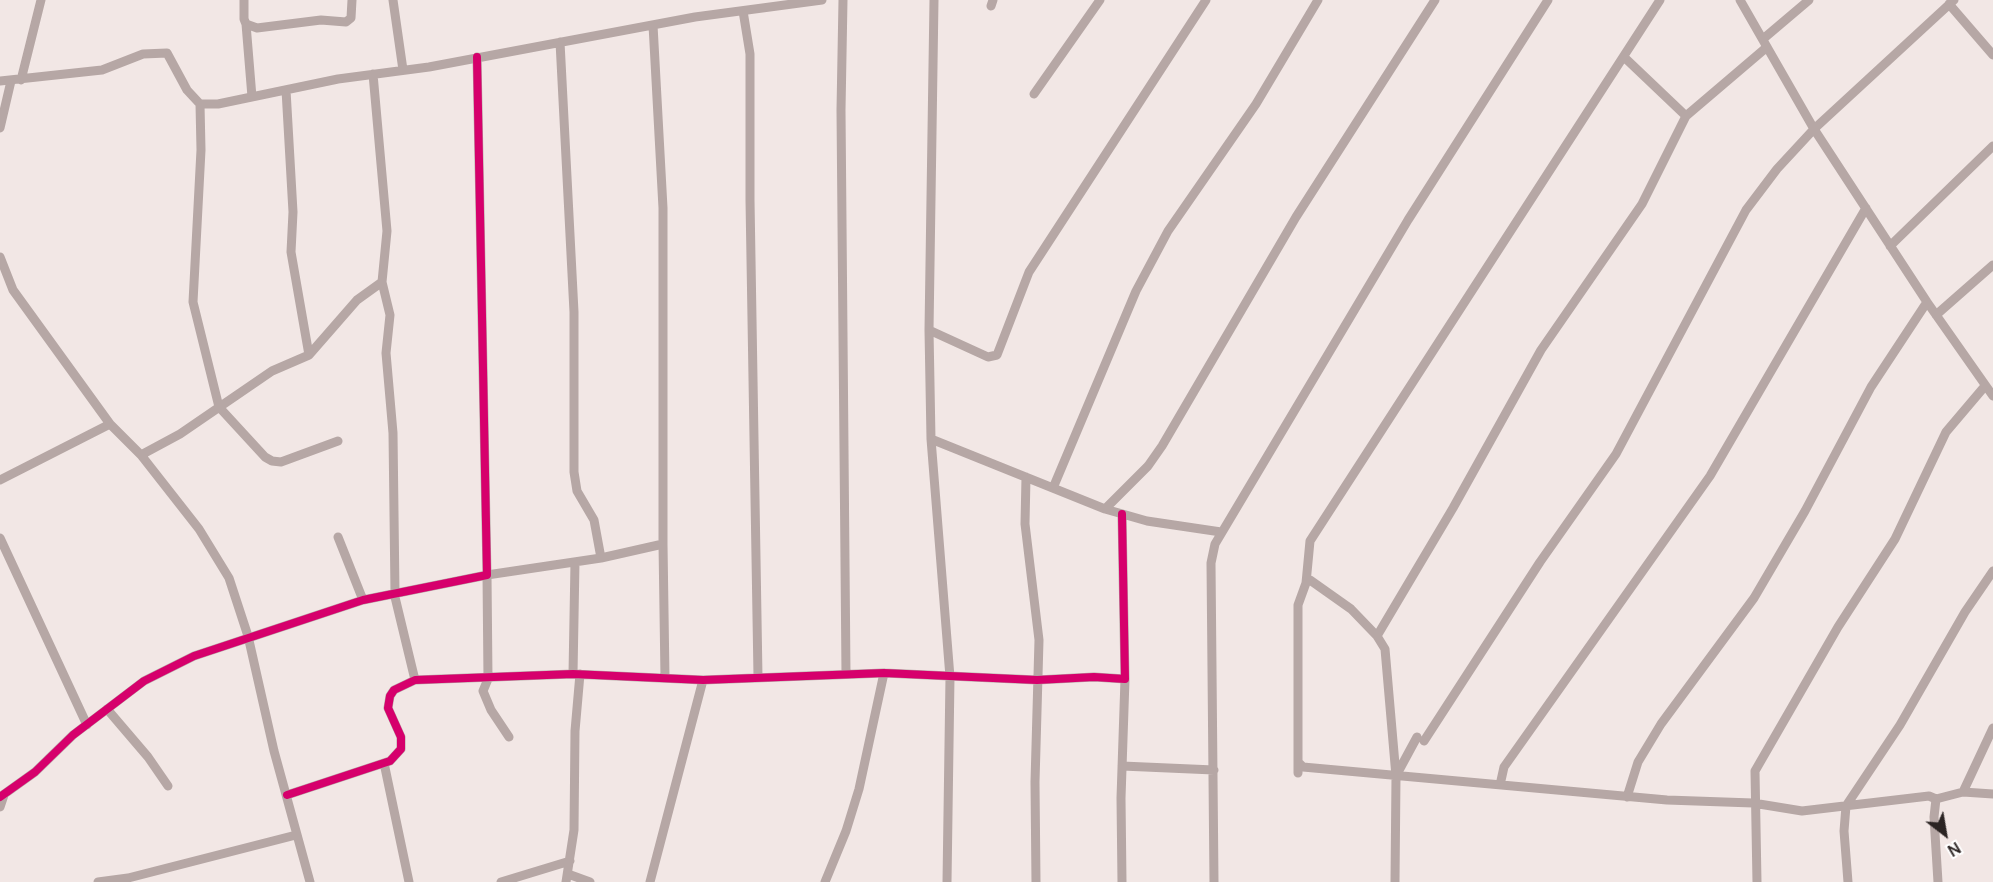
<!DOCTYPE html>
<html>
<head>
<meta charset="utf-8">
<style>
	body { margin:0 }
	#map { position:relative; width:1993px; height:882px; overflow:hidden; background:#f2e7e5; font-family:Manrope,sans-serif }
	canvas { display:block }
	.north { position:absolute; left:1915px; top:804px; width:60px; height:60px; -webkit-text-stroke:4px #fff; paint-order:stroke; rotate:149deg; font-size:16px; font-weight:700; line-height:24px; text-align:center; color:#2b2423 }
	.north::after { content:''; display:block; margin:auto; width:21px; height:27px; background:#2b2423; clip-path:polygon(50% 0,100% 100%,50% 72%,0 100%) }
</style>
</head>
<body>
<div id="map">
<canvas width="1993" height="882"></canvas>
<div class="north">N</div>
</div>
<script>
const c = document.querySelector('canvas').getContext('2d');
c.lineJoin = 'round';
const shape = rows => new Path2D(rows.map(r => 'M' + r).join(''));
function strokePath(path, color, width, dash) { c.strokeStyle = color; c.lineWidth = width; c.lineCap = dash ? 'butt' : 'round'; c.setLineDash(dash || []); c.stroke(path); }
const street = shape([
	[244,0,244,19,246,24,257,28,321,20,346,22,351,18,352,0],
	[393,0,403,70],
	[843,0,841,110,846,674],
	[934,0,929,330,931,439,950,677,947,882],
	[1954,0,1814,129,1927,302,1993,396],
	[1949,4,1993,55],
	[991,6,993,0],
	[743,11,750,54,750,200,758,676],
	[246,24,252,97],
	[1763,39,1809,0],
	[560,42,574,312,574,472,577,491,594,520,601,558],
	[1624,57,1686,116],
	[21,80,41,0],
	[0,81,102,70,143,54,167,53,187,90,200,104,218,104,338,79,429,67,695,17,822,0],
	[286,90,293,212,291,252,309,355,357,300,382,282,387,231,373,74],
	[1034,94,1100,0],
	[200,104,201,150,193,302,219,407,265,457,272,461,281,462,338,441],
	[0,128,11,81],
	[1890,246,1993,146],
	[0,257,13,290,110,424,0,480],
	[382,282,390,315,386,353,393,433,395,593],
	[1936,315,1993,265],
	[929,330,988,357,997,355,1029,272,1206,0],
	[110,424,141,455,199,529,229,578,248,636,274,751,310,882],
	[931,439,1105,509,1147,521,1221,532],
	[141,455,180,434,272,371,309,355],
	[1026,477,1025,524,1039,640,1035,782,1036,882],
	[1053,488,1136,291,1168,231,1256,104,1318,0],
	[1105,509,1148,466,1162,446,1296,217,1435,0],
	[338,537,363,600],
	[0,538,87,725],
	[663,544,665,678],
	[1306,583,1310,580,1351,609,1377,636,1385,649,1396,776,1395,882],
	[394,593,415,680],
	[1377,636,1453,508,1541,350,1642,204,1686,116,1767,47],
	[573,674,575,562],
	[107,709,148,757,168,786],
	[509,737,491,710,483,691,488,679,487,575,601,558,663,544,663,208,653,25],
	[1424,741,1540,562,1616,454,1746,210,1777,169,1814,129,1740,0],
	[1298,762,1303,767,1667,800,1753,803,1802,811,1929,796,1936,799,1963,792,1993,794],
	[384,763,409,882],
	[1122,766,1214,770],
	[1298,773,1298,605,1306,583,1310,541,1660,0],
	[1397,774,1417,737],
	[1500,785,1504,767,1710,476,1866,208],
	[1963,792,1993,728],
	[287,795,390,761,401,749,401,737,388,708,390,696,394,690,415,680,573,674,703,680,884,673,1037,680,1094,677,1125,679,1122,514],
	[0,797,35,772,73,735,144,681,194,656,363,600,487,575,477,57],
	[1627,797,1638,762,1661,724,1754,598,1805,511,1871,387,1927,302],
	[1936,799,1934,817,1938,882],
	[0,807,4,795],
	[568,874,590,882],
	[98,882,128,878,296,835],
	[501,882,570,861],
	[566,882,574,830,575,731,580,674],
	[650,882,703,680],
	[825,882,846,831,859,789,884,673],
	[1122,882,1121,798,1125,679],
	[1214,882,1211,563,1215,544,1408,220,1548,0],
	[1757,882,1755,771,1838,627,1895,539,1946,432,1985,386],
	[1848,882,1844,831,1846,806,1900,725,1965,612,1993,571]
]);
const cycleway = shape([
	[287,795,390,761,401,749,401,737,388,708,390,696,394,690,415,680,573,674,703,680,884,673,1037,680,1094,677,1125,679,1122,514],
	[0,797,35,772,73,735,144,681,194,656,363,600,487,575,477,57]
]);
strokePath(street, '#b6a7a5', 9);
strokePath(cycleway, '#d6006c', 8);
</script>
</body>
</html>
